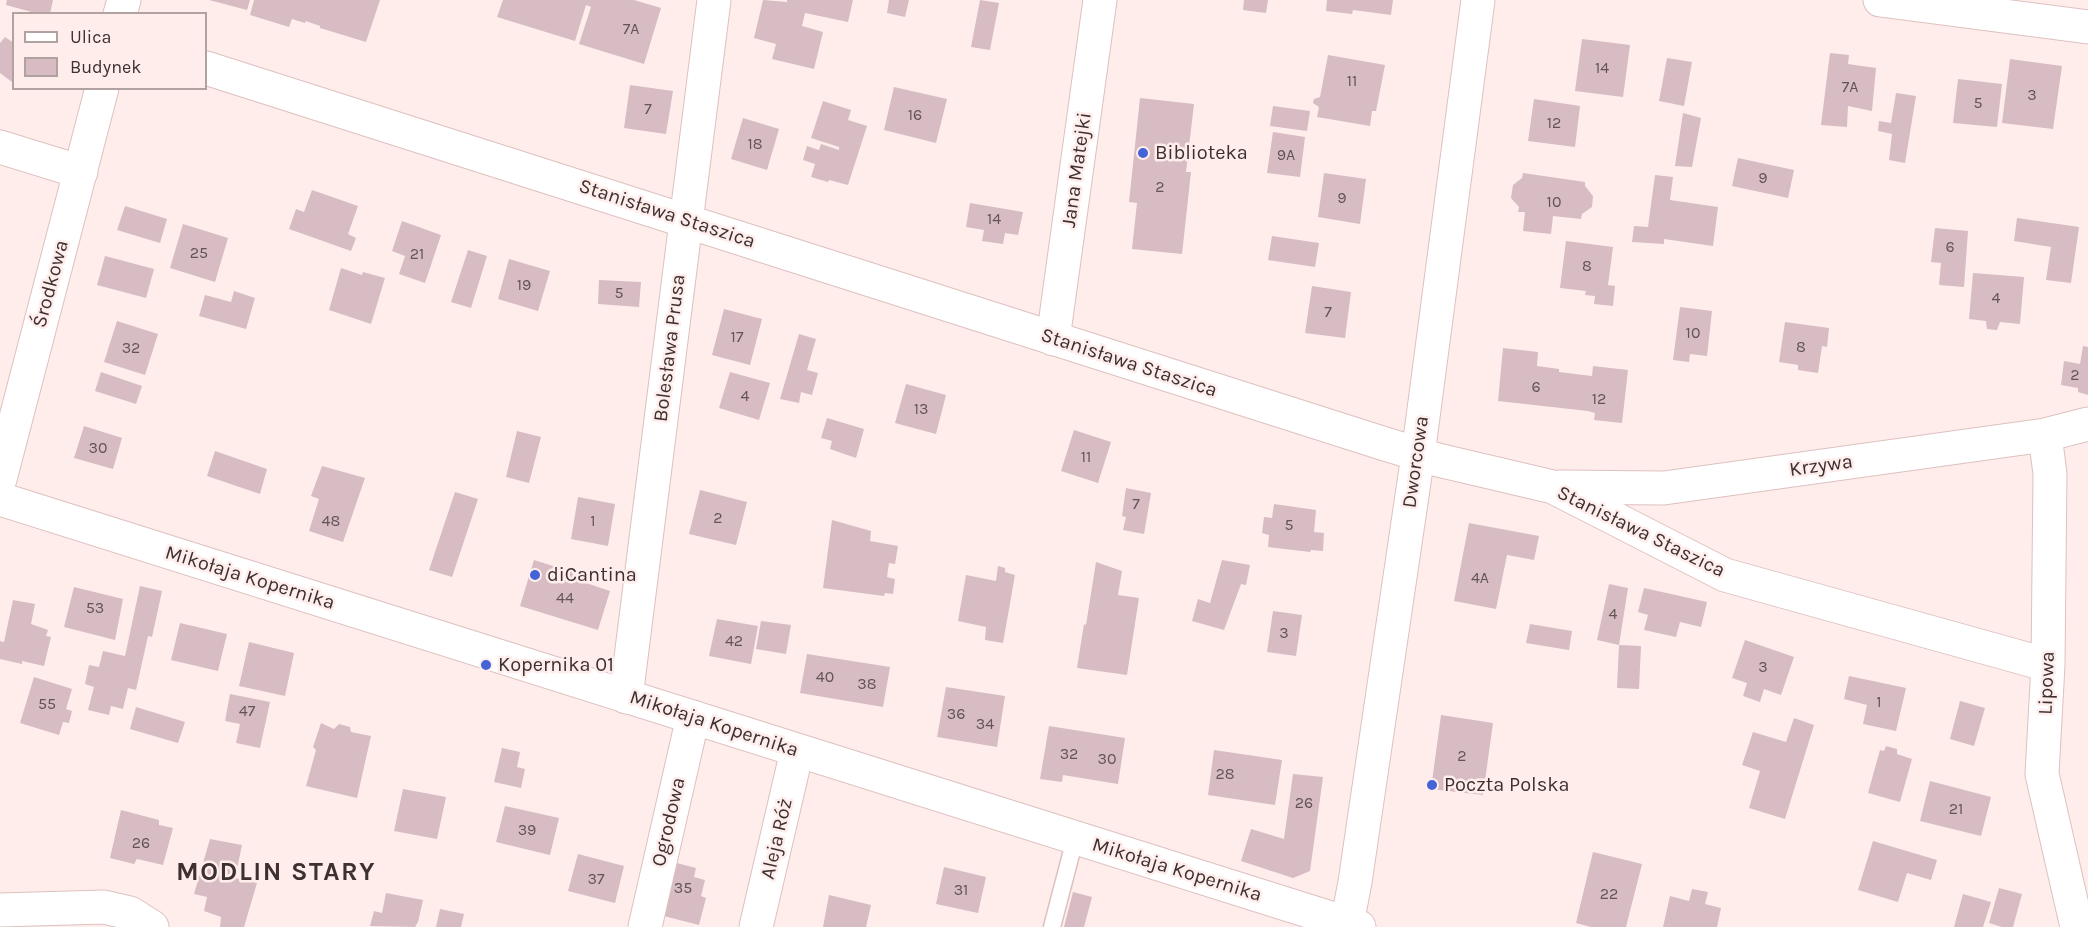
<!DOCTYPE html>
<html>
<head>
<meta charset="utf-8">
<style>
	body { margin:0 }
	#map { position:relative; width:2088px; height:927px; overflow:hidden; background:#ffedec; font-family:Karla,sans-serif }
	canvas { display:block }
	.legend { position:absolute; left:12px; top:12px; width:195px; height:78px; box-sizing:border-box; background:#ffedec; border:2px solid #b1a2a1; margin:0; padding:8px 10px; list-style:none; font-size:18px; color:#3c3130 }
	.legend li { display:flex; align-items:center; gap:12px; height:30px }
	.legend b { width:30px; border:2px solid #b1a2a1 }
</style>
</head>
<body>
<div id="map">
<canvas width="2088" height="927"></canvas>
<ul class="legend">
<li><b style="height:8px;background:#fff"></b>Ulica</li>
<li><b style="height:16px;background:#d7bcc3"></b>Budynek</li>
</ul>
</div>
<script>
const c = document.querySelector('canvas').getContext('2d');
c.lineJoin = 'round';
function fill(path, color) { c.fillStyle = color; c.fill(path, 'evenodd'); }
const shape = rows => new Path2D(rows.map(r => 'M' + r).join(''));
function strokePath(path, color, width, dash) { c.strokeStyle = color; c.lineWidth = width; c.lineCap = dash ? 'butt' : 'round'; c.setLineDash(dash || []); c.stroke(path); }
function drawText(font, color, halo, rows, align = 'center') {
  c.font = font + ' Karla,sans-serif'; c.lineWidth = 5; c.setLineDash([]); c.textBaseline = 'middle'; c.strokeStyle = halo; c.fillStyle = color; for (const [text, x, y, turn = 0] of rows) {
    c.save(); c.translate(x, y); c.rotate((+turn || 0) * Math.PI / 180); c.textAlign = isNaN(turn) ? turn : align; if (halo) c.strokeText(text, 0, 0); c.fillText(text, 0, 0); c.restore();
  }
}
const building = shape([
	[7,0,53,0,50,14,39,14,6,5],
	[209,0,250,0,247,10],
	[254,0,380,0,366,42,320,28,320,26,306,21,305,23,292,19,289,27,250,15],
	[503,0,634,0,661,8,644,64,579,44,591,7,586,5,575,41,497,17],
	[763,0,787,2,787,0,853,0,848,22,805,13,802,26,823,32,814,69,772,59,776,44,754,38],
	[889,0,909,0,905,17,887,13],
	[980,0,999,3,990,50,971,47],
	[1244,0,1268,0,1266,13,1243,10],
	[1327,0,1393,0,1391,15,1353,10,1352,14,1326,11],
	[5,37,14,43,12,54,14,55,12,82,0,73,0,43],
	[1582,39,1630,45,1623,97,1575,91],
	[1830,53,1849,55,1848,64,1876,68,1872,111,1848,106,1847,127,1821,125],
	[1328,55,1385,65,1376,111,1372,111,1370,126,1317,117,1319,107,1313,103,1314,99,1320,97],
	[1667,58,1692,62,1684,106,1659,101],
	[2010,59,2062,66,2053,129,2002,123],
	[1958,79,2002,84,1997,127,1953,123],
	[630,85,673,91,666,134,624,128],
	[894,87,947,99,936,143,884,130],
	[1896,93,1916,96,1905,163,1889,160,1892,134,1878,131,1879,121,1891,123],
	[1140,98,1194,104,1186,172,1191,172,1182,254,1132,249,1137,203,1129,202],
	[1534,99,1580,106,1575,147,1528,141],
	[823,101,851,110,848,120,867,126,848,185,829,180,828,182,811,177,815,164,803,160,807,146,819,150,821,144,839,150,839,147,811,138],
	[1273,106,1310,111,1307,131,1270,126],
	[1683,113,1701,118,1692,167,1675,166],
	[743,118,779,129,767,170,731,159],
	[1273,132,1305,137,1300,177,1267,173],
	[1738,158,1794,170,1788,198,1732,186],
	[1324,173,1366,179,1360,224,1318,217],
	[1523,173,1585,182,1585,186,1593,196,1592,207,1582,214,1581,219,1553,216,1551,234,1523,231,1525,212,1518,212,1519,207,1511,198,1513,185,1522,178],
	[1655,175,1673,177,1670,200,1718,207,1713,246,1664,239,1664,244,1632,242,1634,226,1648,227],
	[312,190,358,206,348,234,356,238,351,251,289,229,296,209,304,212],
	[970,203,1023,212,1018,235,1005,233,1003,244,982,241,984,230,966,227],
	[125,206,167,219,160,243,117,230],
	[2017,218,2079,227,2071,283,2046,280,2051,247,2014,241],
	[402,221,441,235,425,283,399,274,405,256,392,251],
	[183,224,228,238,215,282,170,268],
	[1935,228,1968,231,1964,287,1939,285,1941,263,1931,262],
	[1272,236,1319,243,1315,267,1268,260],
	[1566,241,1613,247,1608,285,1615,286,1613,306,1594,304,1595,296,1585,295,1586,291,1560,288],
	[468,250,487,256,471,308,451,302],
	[105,256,154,269,146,298,97,285],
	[509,259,550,271,538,311,498,299],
	[341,268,362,275,363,272,385,278,371,324,329,310],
	[1973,273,2024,277,2020,324,2000,322,1997,330,1987,329,1986,321,1969,319],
	[599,280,641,282,639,307,598,304],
	[1312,286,1351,292,1345,338,1305,333],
	[234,291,255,298,246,329,199,316,205,295,231,302],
	[1680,307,1712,311,1707,356,1690,354,1689,362,1673,360],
	[724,309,762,319,750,365,712,355],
	[117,321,158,334,145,375,104,362],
	[1785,322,1829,328,1827,347,1822,346,1818,373,1798,370,1798,365,1779,362],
	[799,334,816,339,807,370,818,373,812,395,801,392,799,403,780,399],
	[2083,346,2088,347,2088,395,2078,392,2078,388,2061,385,2064,361,2080,364],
	[1503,348,1538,352,1537,366,1559,369,1559,372,1592,376,1593,366,1628,370,1622,423,1594,420,1595,413,1588,411,1498,401],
	[101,372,142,386,136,404,95,391],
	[730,372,770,383,759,420,719,408],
	[906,384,946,395,936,434,895,423],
	[827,418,864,429,856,458,830,449,832,441,821,438],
	[84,426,122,438,113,469,74,458],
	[1074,430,1111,442,1098,483,1061,471],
	[517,431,541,437,529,483,506,477],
	[215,451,267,469,260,494,207,476],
	[322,466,365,478,343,542,309,531,319,499,311,496],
	[1126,488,1151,493,1144,534,1123,530,1126,517,1122,516],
	[700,490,747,502,736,545,689,534],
	[455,492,478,499,452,577,429,570],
	[578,497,615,504,608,546,571,539],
	[1274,504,1316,510,1314,532,1324,533,1323,551,1311,550,1310,552,1268,547,1269,535,1262,533,1264,517,1272,518],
	[832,520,871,531,870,541,898,546,895,564,889,563,887,577,895,579,893,594,885,593,884,596,823,588],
	[1469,523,1539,536,1534,560,1507,555,1496,609,1454,601],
	[534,560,585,576,583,582,610,591,598,630,520,606],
	[1222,560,1250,565,1246,585,1241,584,1224,630,1192,621,1198,599,1210,603],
	[1096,562,1122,571,1118,595,1139,598,1127,675,1077,668,1084,624,1086,625],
	[998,566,1005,568,1005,572,1015,575,1003,643,985,640,986,627,958,621,966,575,996,581],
	[1609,584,1628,588,1619,645,1597,640],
	[140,586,162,591,152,637,148,636,136,690,128,688,123,709,111,706,109,715,88,710,94,687,85,684,89,665,99,667,103,651,125,656],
	[74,587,123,599,115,640,64,627],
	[1644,588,1707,602,1701,627,1680,622,1676,637,1644,630,1648,615,1638,612],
	[13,600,35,604,31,624,48,630,46,636,51,637,44,666,22,661,22,664,0,659,0,641,4,642],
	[1273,611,1302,615,1296,656,1267,652],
	[717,619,758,626,751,664,709,656],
	[761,621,791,625,786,654,756,649],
	[180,623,227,634,218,671,171,660],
	[1530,624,1572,631,1569,650,1526,643],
	[1745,640,1794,657,1781,695,1764,689,1760,702,1743,696,1747,683,1732,678],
	[249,642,294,653,285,696,239,686],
	[1619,645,1641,646,1639,689,1617,688],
	[807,654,890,667,883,707,800,693],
	[1849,676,1906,688,1896,731,1863,724,1867,705,1844,699],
	[34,677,72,689,66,709,72,711,69,723,63,722,59,735,20,723],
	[946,687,1005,696,997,747,937,737],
	[230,694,270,702,260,748,236,743,240,724,225,721],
	[1960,701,1985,708,1974,746,1950,739],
	[136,707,185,722,178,743,130,729],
	[1441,715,1493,723,1483,795,1431,789],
	[1794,718,1814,725,1785,819,1749,808,1760,771,1742,765,1753,732,1786,742],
	[321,723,334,729,339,724,350,727,351,732,371,736,357,798,306,786,316,750,313,747],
	[1049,726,1125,738,1118,784,1063,775,1062,782,1040,779],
	[1886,746,1897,749,1897,754,1912,759,1900,802,1868,793,1880,750,1884,751],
	[502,748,520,752,517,767,525,769,521,788,494,782],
	[1214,750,1282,760,1275,805,1208,795],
	[1293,774,1323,777,1310,871,1293,878,1241,861,1251,829,1284,839],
	[1930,781,1991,797,1981,836,1920,821],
	[403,789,446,797,437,839,394,831],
	[505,806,559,818,550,855,496,842],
	[121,810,159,820,159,825,173,828,163,865,137,859,134,864,110,858],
	[210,839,242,845,235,878,257,883,244,927,220,927,221,917,204,911,207,897,194,894],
	[1873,841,1937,860,1931,880,1907,873,1898,902,1858,890],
	[1593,852,1642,864,1626,927,1591,927,1576,923],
	[578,854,624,866,615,903,568,891],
	[669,861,696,868,694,877,705,880,701,896,706,898,699,925,656,914],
	[944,867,986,877,978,913,936,904],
	[1999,888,2022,894,2013,927,2002,927,1989,923],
	[1692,889,1708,892,1705,904,1721,908,1717,927,1663,927,1670,896,1689,901],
	[1073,892,1092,897,1084,927,1064,927],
	[386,893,423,900,418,922,415,927,370,926,374,911,382,913],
	[1963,894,1991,902,1983,927,1954,927],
	[829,895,871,905,866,927,823,927],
	[440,909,464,914,461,927,436,927]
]);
const lane = shape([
	[1052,927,1075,839]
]);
const street = shape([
	[1880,0,2088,27],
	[120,14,124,0],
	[206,68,1385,444,1438,460,1553,487,1725,575,2048,665],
	[0,147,81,172],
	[1053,339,1100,0],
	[2045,435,2050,474,2048,665,2042,774,2077,927],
	[0,479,102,88],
	[1560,487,1664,488,2045,435,2088,424],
	[626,697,714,0],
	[0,910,104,907,130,913,152,927],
	[1347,924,1355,882,1418,455,1478,0],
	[645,927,693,717],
	[756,927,797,751]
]);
const secondary = shape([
	[0,499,1359,927]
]);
const markers = [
	[1143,153,6,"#4463d6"],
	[535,575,6,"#4463d6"],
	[486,665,6,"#4463d6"],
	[1432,785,6,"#4463d6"]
];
const numberNames = [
	["7A",631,29],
	["14",1602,68],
	["11",1352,81],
	["7A",1850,87],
	["3",2032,95],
	["5",1978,103],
	["7",648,109],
	["16",915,115],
	["12",1554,123],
	["18",755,144],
	["9A",1286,155],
	["9",1763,178],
	["2",1160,187],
	["9",1342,198],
	["10",1554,202],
	["14",994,219],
	["6",1950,247],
	["25",199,253],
	["21",417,254],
	["8",1587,266],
	["19",524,285],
	["5",619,293],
	["4",1996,298],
	["7",1328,312],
	["10",1693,333],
	["17",737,337],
	["8",1801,347],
	["32",131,348],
	["2",2075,375],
	["6",1536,387],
	["4",745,396],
	["12",1599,399],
	["13",921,409],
	["30",98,448],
	["11",1086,457],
	["7",1136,504],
	["2",718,518],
	["48",331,521],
	["1",593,521],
	["5",1289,525],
	["4A",1480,578],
	["44",565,598],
	["53",95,608],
	["4",1613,614],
	["3",1284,633],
	["42",734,641],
	["3",1763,667],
	["40",825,677],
	["38",867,684],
	["1",1879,702],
	["55",47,704],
	["47",247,711],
	["36",956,714],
	["34",985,724],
	["32",1069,754],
	["2",1462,756],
	["30",1107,759],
	["28",1225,774],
	["26",1304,803],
	["21",1956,809],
	["39",527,830],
	["26",141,843],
	["37",596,879],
	["35",683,888],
	["31",961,890],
	["22",1609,894]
];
const poiNames = [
	["Biblioteka",1155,153],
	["diCantina",547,575],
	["Kopernika 01",498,665],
	["Poczta Polska",1444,785]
];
const streetNames = [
	["Jana Matejki",1077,170,-82],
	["Stanisława Staszica",667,214,18],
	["Środkowa",51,284,-75],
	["Bolesława Prusa",670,348,-83],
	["Stanisława Staszica",1129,363,18],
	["Dworcowa",1416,462,-82],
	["Krzywa",1821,466,-8],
	["Stanisława Staszica",1641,532,26],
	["Mikołaja Kopernika",250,578,17],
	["Lipowa",2047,683,-88],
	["Mikołaja Kopernika",714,724,18],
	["Ogrodowa",669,822,-77],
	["Aleja Róż",777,839,-77],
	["Mikołaja Kopernika",1177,870,17]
];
const districtNames = [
	["MODLIN STARY",276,873]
];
fill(building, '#d7bcc3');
strokePath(lane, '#ddc1bf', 19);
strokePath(street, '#ddc1bf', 35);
strokePath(secondary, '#ddc1bf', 35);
strokePath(lane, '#fff', 16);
strokePath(street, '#fff', 33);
strokePath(secondary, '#fff', 33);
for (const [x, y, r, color] of markers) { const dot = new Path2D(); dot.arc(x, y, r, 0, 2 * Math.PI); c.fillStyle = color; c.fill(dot); strokePath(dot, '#ffedec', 2); }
drawText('16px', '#635455', null, numberNames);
drawText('20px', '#3c3130', '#ffedec', poiNames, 'left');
drawText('20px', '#3c3130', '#ffedec', streetNames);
c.letterSpacing = '1.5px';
drawText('bold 26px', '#3c3130', '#ffedec', districtNames);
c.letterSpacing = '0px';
</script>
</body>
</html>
